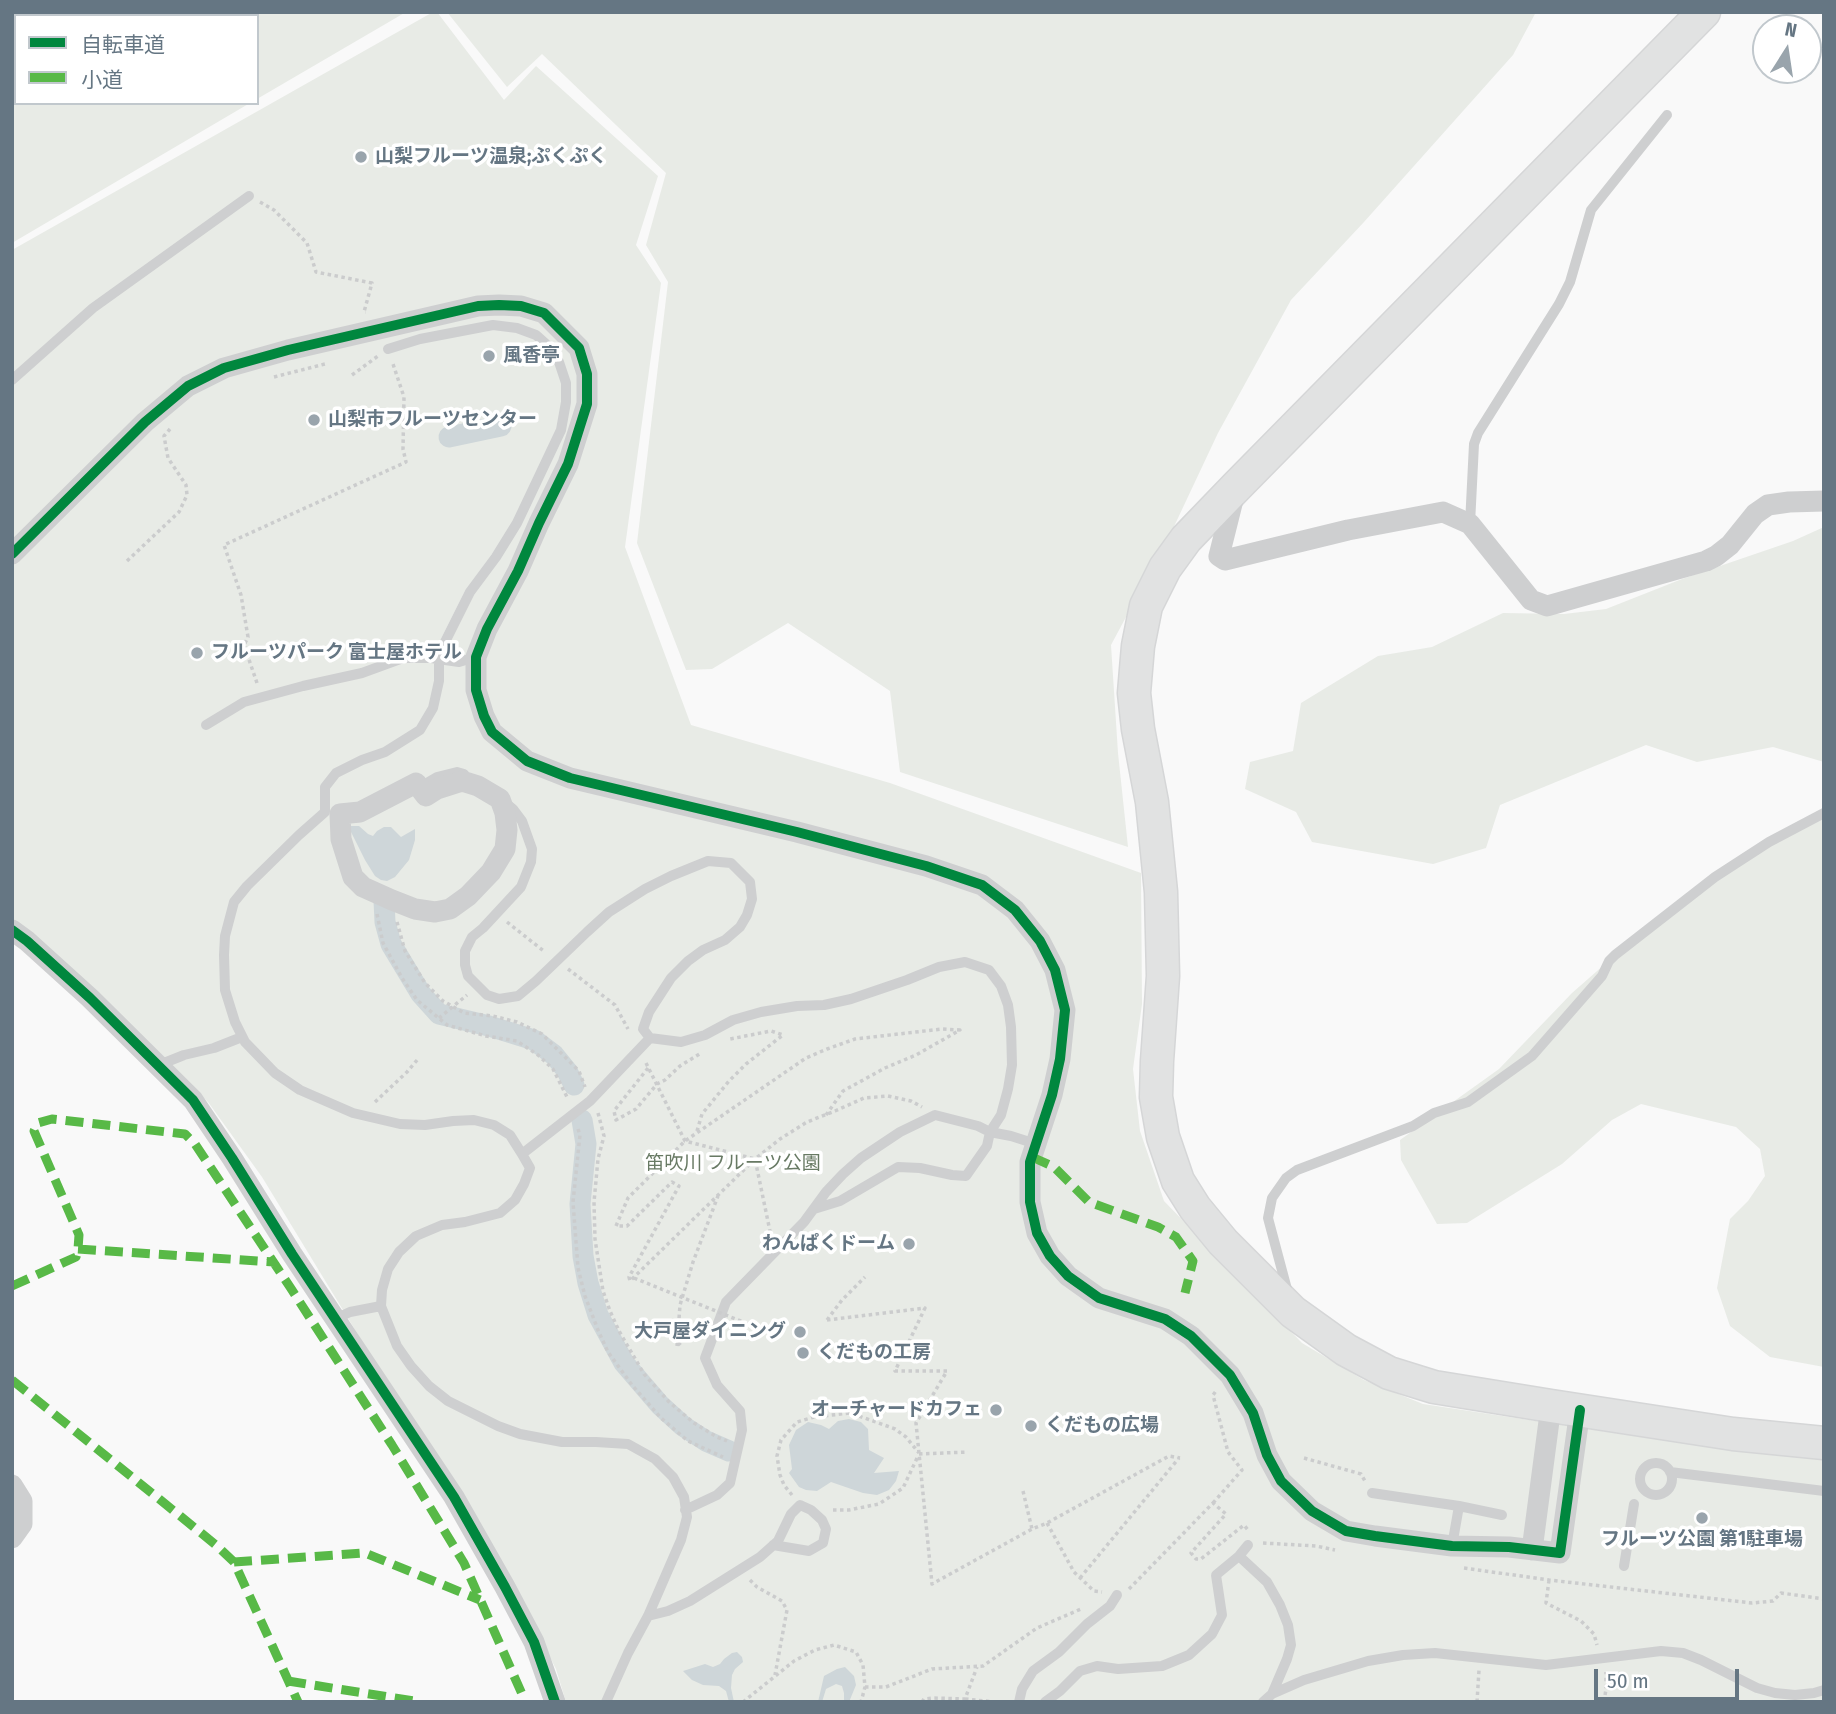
<!DOCTYPE html>
<html>
<head>
<meta charset="utf-8">
<style>
	body { margin:0 }
	#map { position:relative; width:1836px; height:1714px; overflow:hidden; background:#f9f9f9; font-family:"Fira Sans Condensed","Noto Sans JP",sans-serif }
	canvas { display:block }
	.frame { position:absolute; inset:0; border:14px solid #657683; pointer-events:none }
	.legend { position:absolute; left:14px; top:14px; width:245px; height:91px; box-sizing:border-box; background:#fff; border:2px solid #c1c8cd; margin:0; padding:9px 12px; list-style:none; font-size:21px; color:#657683 }
	.legend li { display:flex; align-items:center; gap:14px; height:35px }
	.legend b { width:35px; border:2px solid #c1c8cd }
	.north { position:absolute; left:1752px; top:14px; width:70px; height:70px; box-sizing:border-box; background:#fff; border:2px solid #c1c8cd; border-radius:50%; rotate:12deg; font-size:19px; font-weight:700; line-height:28px; text-align:center; color:#657683 }
	.north::after { content:''; display:block; margin:auto; width:24px; height:32px; background:#99a4ac; clip-path:polygon(50% 0,100% 100%,50% 72%,0 100%) }
	.scale { position:absolute; left:1594px; top:1669px; width:145px; height:32px; box-sizing:border-box; border:4px solid #657683; border-top:0; padding-left:9px; font-size:21px; line-height:24px; white-space:nowrap; color:#657683; -webkit-text-stroke:5px #fff; paint-order:stroke }
</style>
</head>
<body>
<div id="map">
<canvas width="1836" height="1714"></canvas>
<div class="frame"></div>
<ul class="legend">
<li><b style="height:9px;background:#00873e"></b>自転車道</li>
<li><b style="height:9px;background:#58b947"></b>小道</li>
</ul>
<div class="north">N</div>
<div class="scale">50 m</div>
</div>
<script>
const c = document.querySelector('canvas').getContext('2d');
c.lineJoin = 'round';
function fill(path, color) { c.fillStyle = color; c.fill(path, 'evenodd'); }
const shape = rows => new Path2D(rows.map(r => 'M' + r).join(''));
function strokePath(path, color, width, dash) { c.strokeStyle = color; c.lineWidth = width; c.lineCap = dash ? 'butt' : 'round'; c.setLineDash(dash || []); c.stroke(path); }
function drawText(font, color, halo, rows, align = 'center') {
  c.font = font + ' "Fira Sans Condensed","Noto Sans JP",sans-serif'; c.lineWidth = 7; c.setLineDash([]); c.textBaseline = 'middle'; c.strokeStyle = halo; c.fillStyle = color; for (const [text, x, y, turn = 0] of rows) {
    c.save(); c.translate(x, y); c.rotate((+turn || 0) * Math.PI / 180); c.textAlign = isNaN(turn) ? turn : align; if (halo) c.strokeText(text, 0, 0); c.fillText(text, 0, 0); c.restore();
  }
}
const green = shape([
	[12,12,406,12,257,99,257,16,16,16,16,103,250,103,12,243],
	[433,12,437,12,504,100,536,66,658,176,636,245,661,283,625,547,691,725,890,783,1141,873,1142,1004,1133,1069,1140,1131,1164,1201,1302,1343,1364,1380,1423,1404,1702,1446,1824,1456,1824,1702,566,1702,556,1669,501,1562,360,1338,262,1177,208,1102,93,992,12,919,12,250],
	[447,12,1536,12,1513,55,1364,222,1291,300,1218,433,1170,535,1111,645,1118,753,1128,847,900,772,890,691,788,623,712,669,686,670,637,543,668,282,646,245,666,173,542,54,507,87],
	[1824,527,1824,762,1773,747,1697,762,1646,745,1500,805,1486,848,1433,864,1312,842,1296,812,1245,789,1250,762,1293,751,1301,703,1378,656,1432,647,1503,613,1564,614,1606,609,1682,579,1793,541],
	[1824,808,1824,1367,1770,1357,1730,1326,1717,1288,1730,1219,1748,1201,1765,1176,1760,1149,1736,1127,1641,1104,1612,1120,1562,1164,1467,1223,1437,1224,1401,1160,1400,1140,1499,1069,1572,993,1621,950,1704,888]
]);
const water = shape([
	[348,826,359,826,368,834,373,836,377,831,384,827,391,827,401,837,415,829,415,840,409,860,395,877,387,881,381,880,375,876,365,860],
	[849,1419,861,1422,868,1429,869,1450,884,1458,874,1473,899,1471,896,1481,889,1490,877,1495,863,1493,831,1482,817,1491,806,1490,799,1487,789,1473,792,1469,789,1445,796,1430,808,1422,821,1425,829,1429,838,1421],
	[737,1652,742,1657,743,1662,735,1669,732,1675,731,1688,734,1702,729,1702,726,1691,719,1686,703,1685,692,1680,683,1671,705,1664,713,1667,720,1664,724,1659,732,1653],
	[845,1667,854,1676,856,1685,849,1702,844,1702,844,1693,842,1686,836,1684,826,1689,822,1702,818,1702,824,1676,837,1669]
]);
const canal = shape([
	[449,437,501,426],
	[384,901,385,922,391,944,421,994,439,1014,489,1026,534,1040,554,1055,567,1071,574,1085],
	[582,1120,586,1144,580,1204,583,1256,588,1283,598,1315,624,1363,660,1405,683,1426,706,1441,729,1451]
]);
const path = shape([
	[260,202,274,210,307,243,316,272,372,283,364,312,366,312],
	[352,375,378,356],
	[274,377,325,364],
	[127,561,179,512,187,495,186,485,168,458,164,436,170,429],
	[257,683,244,645,248,637,241,595,224,545,406,462,403,449,404,397,392,361],
	[377,914,383,943,402,978,417,1000,447,1025,486,1036,517,1041,538,1055,553,1069,568,1099],
	[397,922,405,951,425,983,443,1001,464,1013,493,1016,517,1022,542,1034,579,1071,585,1087],
	[507,922,545,952],
	[568,969,615,1005,628,1029],
	[439,1018,467,995],
	[646,1063,685,1141,755,1159,771,1236],
	[648,1068,614,1111,616,1120,636,1109,657,1084,665,1080,680,1066,701,1053],
	[375,1102,407,1072,418,1059],
	[598,1113,604,1136,598,1159,594,1202,595,1239,603,1291,610,1311,619,1331,644,1374,669,1402,694,1423,717,1437,727,1441],
	[826,1115,843,1091,885,1068,916,1055,960,1030,942,1029,855,1039,827,1049,806,1058,685,1141,628,1198,616,1226,627,1226,672,1182,679,1186,629,1277,630,1281,755,1159,780,1139,807,1122,835,1111,864,1098,888,1096,911,1101,922,1107],
	[578,1129,580,1135,573,1202,578,1268,585,1296,598,1330,608,1352,632,1385,661,1418,688,1441,723,1457],
	[697,1131,702,1114,729,1081,746,1064,783,1035,771,1031,730,1039],
	[827,1320,925,1308,895,1371,947,1371,916,1423,932,1584,1032,1529],
	[827,1320,842,1300,865,1277],
	[678,1345,701,1324],
	[677,1346,680,1305,693,1262,718,1196],
	[919,1454,968,1452],
	[1304,1458,1361,1474,1365,1481],
	[1023,1491,1032,1529,1047,1523,1169,1456,1180,1458],
	[792,1495,784,1485,780,1475,777,1456,781,1440,797,1422,814,1417,850,1413,876,1422,895,1429,906,1437,919,1453],
	[1213,1503,1242,1470,1228,1452,1213,1395,1216,1391],
	[833,1510,849,1510,879,1504,903,1488,918,1456],
	[1047,1523,1074,1572,1094,1591,1102,1592],
	[1263,1543,1316,1546,1335,1550],
	[1464,1568,1549,1580,1752,1603,1773,1601,1781,1593,1824,1599],
	[1080,1578,1179,1458],
	[750,1580,757,1587,782,1601,787,1610,775,1675],
	[1549,1580,1546,1603,1581,1621,1594,1634,1597,1645],
	[1129,1589,1213,1503,1226,1514,1191,1553,1196,1559,1201,1559,1244,1525,1248,1530],
	[865,1687,886,1687,932,1669,983,1666,1037,1628,1081,1609],
	[965,1699,995,1702],
	[743,1702,794,1661,815,1650,834,1645,856,1652,863,1665,865,1687,861,1702],
	[922,1702,924,1699,933,1698,965,1699,977,1667],
	[1477,1702,1479,1670],
	[1604,1702,1606,1689,1606,1672]
]);
const lane = shape([
	[388,349,420,339,493,325,517,328,536,335,546,344,559,362,566,383,566,402,561,430,517,523,496,557,470,592,443,646,439,659,439,681,433,708,420,730,385,752,362,760,336,773,325,787,325,812,299,835,247,886,234,902,225,936,224,955,225,990,235,1022,245,1042,275,1073,300,1090,353,1113,400,1124,425,1125,453,1121,474,1120,494,1125,510,1135,522,1154,530,1168,524,1184,515,1200,500,1213,465,1222,442,1225,416,1236,399,1252,388,1269,382,1290,381,1306,397,1346,411,1366,429,1386,448,1401,498,1426,520,1434,562,1442,596,1442,628,1444,655,1459,673,1477,684,1497,687,1517,681,1540,648,1616,628,1653,606,1702],
	[12,380,93,308,249,196],
	[1470,524,1474,444,1478,433,1559,304,1570,282,1591,210,1667,115],
	[206,725,244,702,303,686,362,673,403,658,431,658,459,662,476,657],
	[420,787,437,777,457,772,464,774],
	[507,804,513,809,522,821,532,849,531,862,521,887,483,928,472,937,465,951,465,965,468,976,487,995,499,999,518,996,536,981,587,932,609,912,645,889,671,876,708,861,731,863,750,882,752,899,747,915,740,927,725,940,703,950,688,961,671,978,649,1012,643,1029,650,1038,681,1042,705,1035,733,1020,761,1012,797,1006,824,1005,851,999,907,980,939,967,965,962,989,970,1001,986,1008,1005,1011,1027,1012,1065,1008,1089,1001,1115,990,1132,978,1126,935,1115,900,1132,861,1158,843,1174,826,1192,804,1222,726,1302,705,1358,717,1385,740,1411,742,1430,730,1483,717,1495,685,1510],
	[159,1065,184,1055,214,1048,242,1037],
	[522,1154,590,1101,650,1038],
	[814,1209,840,1201,898,1167,920,1168,952,1175,966,1176,987,1146,990,1132,1011,1136,1036,1144],
	[1288,1293,1268,1218,1272,1198,1286,1178,1297,1170,1413,1126,1434,1113,1468,1102,1532,1056,1602,976,1609,961,1615,955,1715,877,1769,842,1824,813],
	[335,1319,350,1312,381,1306],
	'1640 1479a16 16 0 1 1 32 0a16 16 0 1 1-32 0Z',
	[1670,1472,1824,1491],
	[1372,1493,1459,1506,1452,1546],
	[1459,1506,1502,1515],
	[1239,1556,1267,1582,1280,1605,1288,1625,1291,1645,1287,1659,1272,1694],
	[1624,1566,1634,1504],
	[648,1616,668,1611,690,1601,760,1557,778,1541,791,1514,800,1505,811,1510,822,1520,826,1529,823,1543,809,1551,773,1545],
	[1019,1702,1022,1689,1033,1671,1059,1652,1087,1624,1110,1606,1117,1595],
	[1045,1702,1060,1691,1080,1671,1097,1666,1118,1669,1162,1666,1189,1655,1212,1634,1222,1615,1216,1575,1239,1556,1248,1545],
	[1263,1702,1272,1694,1304,1680,1368,1661,1403,1655,1435,1653,1546,1665,1661,1651,1683,1653,1701,1660,1757,1688,1775,1693,1795,1695,1814,1693,1824,1690]
]);
const street = shape([
	[1235,492,1219,556,1225,560,1348,530,1443,512,1470,524,1531,600,1547,606,1706,561,1716,556,1730,545,1755,514,1768,505,1789,502,1824,501],
	[12,554,145,422,188,386,224,368,288,350,478,306,499,305,521,306,544,313,579,348,587,374,587,404,568,464,539,523,518,571,487,629,476,657,476,690,484,716,492,732,527,761,570,778,797,832,926,866,982,885,1015,910,1040,941,1055,970,1065,1010,1060,1059,1052,1095,1030,1162,1030,1202,1037,1233,1050,1256,1068,1276,1099,1298,1165,1319,1191,1336,1230,1375,1253,1413,1267,1455,1281,1481,1312,1511,1346,1531,1375,1536,1452,1546,1509,1547,1560,1553,1580,1410],
	[462,781,478,786,500,799,505,813,507,830,505,849,491,872,468,896,450,909,435,912,415,909,392,900,363,887,353,877,341,839,340,814,360,812,416,783,426,796,437,789,462,781],
	[12,930,27,941,90,998,193,1100,232,1158,292,1254,454,1497,505,1587,534,1642,555,1702],
	[12,1485,22,1501,22,1524,12,1538],
	[1532,1550,1551,1406]
]);
const secondary = shape([
	[1704,12,1236,487,1186,539,1165,568,1146,606,1138,646,1134,693,1138,729,1152,802,1161,892,1163,976,1157,1061,1156,1097,1163,1137,1178,1181,1195,1208,1223,1242,1293,1312,1346,1350,1389,1373,1434,1387,1551,1406,1733,1434,1824,1443]
]);
const pathBridge = shape([
	[634,1278,753,1326]
]);
const quiet = shape([
	[1032,1157,1054,1167,1089,1202,1158,1227,1176,1237,1193,1261,1185,1293],
	[78,1249,274,1262],
	[12,1286,76,1257,78,1249,79,1235,34,1131,38,1123,52,1119,185,1134,195,1144,290,1287,392,1445,464,1563,522,1694,521,1702],
	[12,1380,216,1545,234,1562,298,1702],
	[234,1562,365,1553,480,1600],
	[288,1681,420,1702]
]);
const cycleway = shape([
	[12,554,145,422,188,386,224,368,288,350,478,306,499,305,521,306,544,313,579,348,587,374,587,404,568,464,539,523,518,571,487,629,476,657,476,690,484,716,492,732,527,761,570,778,797,832,926,866,982,885,1015,910,1040,941,1055,970,1065,1010,1060,1059,1052,1095,1030,1162,1030,1202,1037,1233,1050,1256,1068,1276,1099,1298,1165,1319,1191,1336,1230,1375,1253,1413,1267,1455,1281,1481,1312,1511,1346,1531,1375,1536,1452,1546,1509,1547,1560,1553,1580,1410],
	[12,930,27,941,90,998,193,1100,232,1158,292,1254,454,1497,505,1587,534,1642,555,1702]
]);
const markers = [
	[361,157,7,"#99a4ac"],
	[489,356,7,"#99a4ac"],
	[314,420,7,"#99a4ac"],
	[197,653,7,"#99a4ac"],
	[909,1244,7,"#99a4ac"],
	[800,1332,7,"#99a4ac"],
	[803,1353,7,"#99a4ac"],
	[996,1410,7,"#99a4ac"],
	[1031,1426,7,"#99a4ac"],
	[1702,1518,7,"#99a4ac"]
];
const poiNames = [
	["山梨フルーツ温泉;ぷくぷく",375,157],
	["風香亭",503,356],
	["山梨市フルーツセンター",328,420],
	["フルーツパーク 富士屋ホテル",211,653],
	["わんぱくドーム",895,1244,"right"],
	["大戸屋ダイニング",786,1332,"right"],
	["くだもの工房",817,1353],
	["オーチャードカフェ",982,1410,"right"],
	["くだもの広場",1045,1426],
	["フルーツ公園 第1駐車場",1702,1540,"center"]
];
const parkNames = [
	["笛吹川 フルーツ公園",733,1164]
];
fill(green, '#e8ebe6');
fill(water, '#ced6d9');
strokePath(canal, '#ced6d9', 21);
strokePath(secondary, '#d5d6d7', 35);
strokePath(path, '#cbcccd', 3.5, [3.5, 3.5]);
strokePath(lane, '#cecfd0', 10);
strokePath(street, '#cecfd0', 21);
strokePath(secondary, '#e1e2e2', 32);
strokePath(pathBridge, '#cbcccd', 3.5, [3.5, 3.5]);
strokePath(quiet, '#58b947', 9, [18, 9]);
strokePath(cycleway, '#00873e', 10);
for (const [x, y, r, color] of markers) { const dot = new Path2D(); dot.arc(x, y, r, 0, 2 * Math.PI); c.fillStyle = color; c.fill(dot); strokePath(dot, '#fff', 2.5); }
drawText('bold 19px', '#657683', '#fff', poiNames, 'left');
drawText('19px', '#687a64', '#fff', parkNames);
</script>
</body>
</html>
